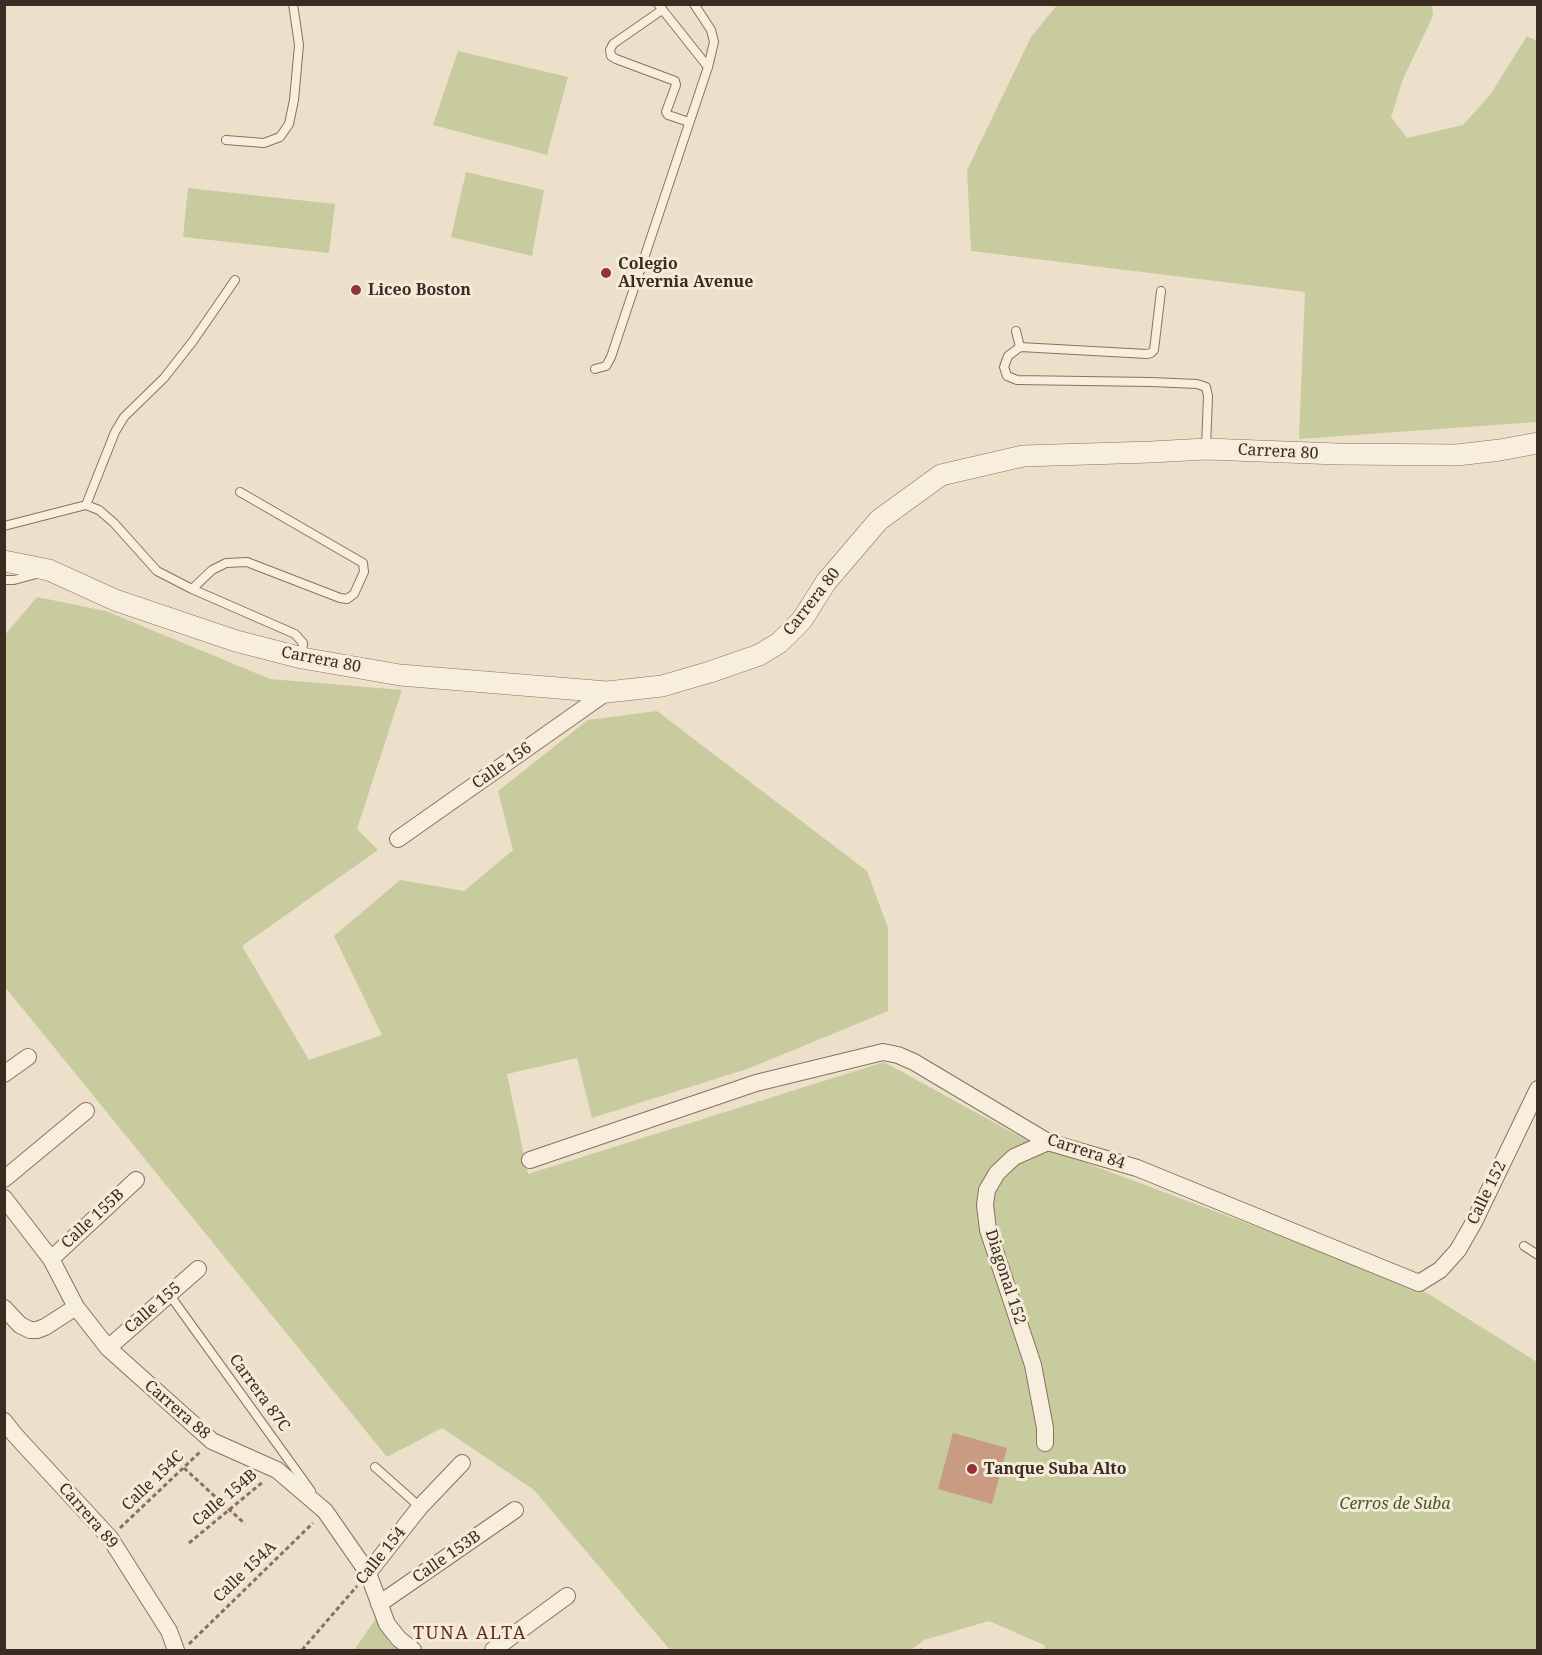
<!DOCTYPE html>
<html>
<head>
<meta charset="utf-8">
<style>
	body { margin:0 }
	#map { position:relative; width:1542px; height:1655px; overflow:hidden; background:#ede0ca; font-family:"Noto Serif",serif }
	canvas { display:block }
	.frame { position:absolute; inset:0; border:6px solid #3a2c21; pointer-events:none }
</style>
</head>
<body>
<div id="map">
<canvas width="1542" height="1655"></canvas>
<div class="frame"></div>
</div>
<script>
const c = document.querySelector('canvas').getContext('2d');
c.lineJoin = 'round';
function fill(path, color) { c.fillStyle = color; c.fill(path, 'evenodd'); }
const shape = rows => new Path2D(rows.map(r => 'M' + r).join(''));
function strokePath(path, color, width, dash) { c.strokeStyle = color; c.lineWidth = width; c.lineCap = dash ? 'butt' : 'round'; c.setLineDash(dash || []); c.stroke(path); }
function drawText(font, color, halo, rows, align = 'center') {
  c.font = font + ' "Noto Serif",serif'; c.lineWidth = 6; c.setLineDash([]); c.textBaseline = 'middle'; c.strokeStyle = halo; c.fillStyle = color; for (const [text, x, y, turn = 0] of rows) {
    c.save(); c.translate(x, y); c.rotate((+turn || 0) * Math.PI / 180); c.textAlign = isNaN(turn) ? turn : align; if (halo) c.strokeText(text, 0, 0); c.fillText(text, 0, 0); c.restore();
  }
}
const green = shape([
	[1057,5,1432,5,1433,16,1403,79,1391,117,1407,138,1463,125,1490,95,1527,36,1537,41,1537,422,1299,439,1305,292,971,251,967,170,1031,37],
	[458,51,568,77,547,155,433,125],
	[466,172,544,190,532,256,451,237],
	[188,188,335,204,329,253,183,237],
	[37,597,106,611,270,679,402,690,357,829,378,850,242,946,309,1060,382,1035,334,936,400,880,464,891,513,850,498,791,588,720,657,711,867,871,888,928,888,1011,750,1068,592,1118,577,1058,507,1074,528,1174,884,1062,1028,1141,1419,1288,1537,1362,1537,1650,1042,1650,1046,1646,989,1621,924,1640,911,1650,670,1650,534,1490,442,1428,387,1457,5,987,5,635],
	[377,1617,389,1642,399,1650,354,1650]
]);
const building = shape([
	[953,1433,1007,1448,992,1504,938,1489]
]);
const path = shape([
	[184,1468,245,1524],
	[120,1528,200,1452],
	[189,1543,264,1481],
	[189,1644,313,1523],
	[302,1650,357,1586],
	[920,1650,921,1650]
]);
const service = shape([
	[658,4,708,67],
	[662,10,613,44,610,50,611,56,616,59,675,81,676,85,666,112,668,115,689,122],
	[226,140,264,143,280,137,289,124,294,100,299,45,293,4],
	[1161,291,1154,350,1151,353,1147,354,1020,347,1008,356,1004,367,1007,376,1017,380,1151,382,1197,384,1206,387,1208,396,1206,448],
	[1016,331,1020,347],
	[595,369,606,366,611,357,708,67,714,42,711,30,694,4],
	[86,505,115,432,124,417,164,378,193,341,235,280],
	[4,526,86,505,99,510,114,523,157,571,192,589,295,634,303,643,302,656],
	[4,580,14,580,40,573],
	[192,589,212,570,226,563,247,562,340,598,347,599,354,594,364,572,363,563,240,492],
	[1524,1246,1538,1255],
	[169,1294,311,1491],
	[375,1467,420,1507]
]);
const minor = shape([
	[398,839,607,692],
	[4,1074,28,1057],
	[530,1160,756,1083,883,1052,898,1055,914,1062,1048,1142,1137,1168,1419,1283,1440,1270,1458,1250,1474,1222,1538,1089],
	[4,1179,86,1111],
	[4,1198,51,1259,76,1307,108,1348,212,1441,277,1470,325,1511,368,1573,387,1624,399,1639,413,1650],
	[51,1259,136,1180],
	[4,1308,20,1325,30,1330,37,1330,45,1327,76,1307],
	[108,1348,198,1269],
	[4,1421,15,1435,110,1538,169,1631,176,1650],
	[1045,1443,1045,1428,1033,1365,988,1230,985,1205,987,1190,997,1173,1014,1157,1048,1142],
	[368,1573,420,1507,462,1463],
	[379,1604,515,1510],
	[493,1650,567,1596]
]);
const tertiary = shape([
	[4,561,49,570,115,600,236,641,302,658,400,675,607,692,662,686,710,672,759,655,779,643,802,620,826,582,879,520,941,475,1023,456,1151,452,1206,449,1338,454,1457,455,1500,450,1538,443]
]);
const markers = [
	[606,273,6,"#943239"],
	[356,290,6,"#943239"],
	[972,1469,6,"#943239"]
];
const poiNames = [
	["Colegio",618,264],
	["Alvernia Avenue",618,282],
	["Liceo Boston",368,290],
	["Tanque Suba Alto",984,1469]
];
const streetNames = [
	["Carrera 80",1278,452,3],
	["Carrera 80",812,602,-52],
	["Carrera 80",321,660,11],
	["Calle 156",502,766,-35],
	["Carrera 84",1086,1152,18],
	["Calle 152",1487,1193,-64],
	["Calle 155B",93,1219,-43],
	["Diagonal 152",1005,1277,72],
	["Calle 155",153,1308,-41],
	["Carrera 87C",259,1393,54],
	["Carrera 88",177,1410,41],
	["Calle 154C",153,1481,-44],
	["Calle 154B",225,1498,-40],
	["Carrera 89",88,1516,49],
	["Calle 154",381,1556,-51],
	["Calle 153B",447,1557,-35],
	["Calle 154A",245,1572,-44]
];
const parkNames = [
	["Cerros de Suba",1395,1504]
];
const neighbourhoodNames = [
	["TUNA ALTA",470,1634]
];
fill(green, '#c8cb9e');
fill(building, '#c99b82');
strokePath(service, '#88725f', 10);
strokePath(minor, '#88725f', 18);
strokePath(tertiary, '#88725f', 22);
strokePath(path, '#88725f', 3, [4.5, 3]);
strokePath(service, '#f8eedd', 8);
strokePath(minor, '#f8eedd', 16);
strokePath(tertiary, '#f8eedd', 21);
for (const [x, y, r, color] of markers) { const dot = new Path2D(); dot.arc(x, y, r, 0, 2 * Math.PI); c.fillStyle = color; c.fill(dot); strokePath(dot, '#f4ebd9', 2); }
drawText('bold 16px', '#3a2c21', '#f4ebd9', poiNames, 'left');
drawText('16px', '#3a2c21', '#f4ebd9', streetNames);
drawText('italic 16px', '#4d5529', '#f4ebd9', parkNames);
c.letterSpacing = '1.5px';
drawText('18px', '#642d23', '#f4ebd9', neighbourhoodNames);
c.letterSpacing = '0px';
</script>
</body>
</html>
